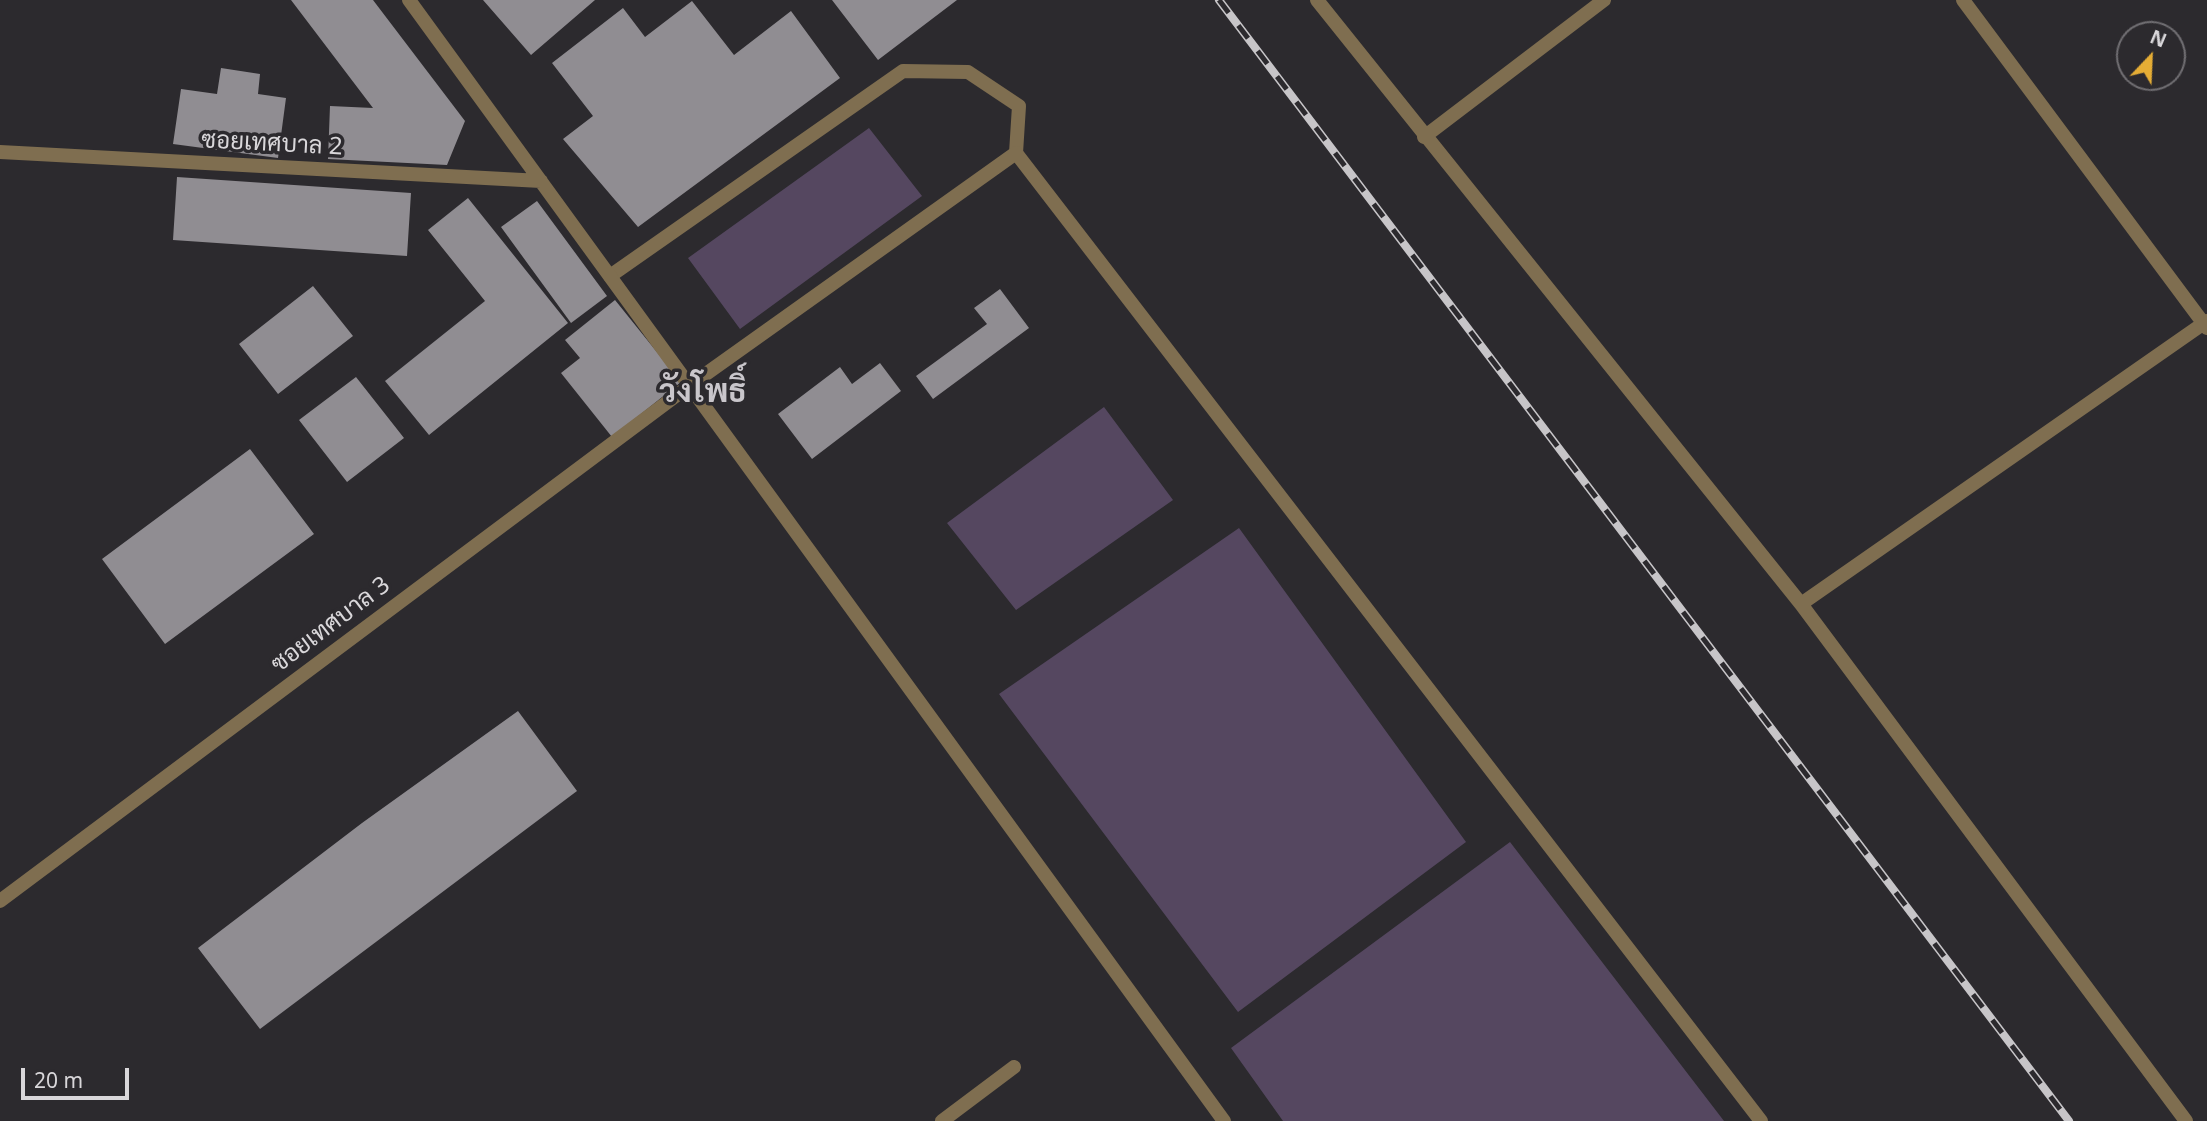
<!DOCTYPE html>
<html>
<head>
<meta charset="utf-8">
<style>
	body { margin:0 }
	#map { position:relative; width:2207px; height:1121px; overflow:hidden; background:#2c2a2e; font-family:"Noto Sans",sans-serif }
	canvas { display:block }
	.north { position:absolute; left:2116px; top:21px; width:70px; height:70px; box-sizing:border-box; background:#2c2a2e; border:2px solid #716f73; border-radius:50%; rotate:23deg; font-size:19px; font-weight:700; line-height:28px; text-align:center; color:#d9d7da }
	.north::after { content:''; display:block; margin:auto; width:24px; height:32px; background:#e5ad35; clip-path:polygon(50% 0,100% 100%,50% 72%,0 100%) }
	.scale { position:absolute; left:21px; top:1068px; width:108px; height:32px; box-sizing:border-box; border:4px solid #d9d7da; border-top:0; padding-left:9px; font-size:21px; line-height:24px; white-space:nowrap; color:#d9d7da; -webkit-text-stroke:5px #2c2a2e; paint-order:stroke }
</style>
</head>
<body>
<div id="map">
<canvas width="2207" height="1121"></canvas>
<div class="north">N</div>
<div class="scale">20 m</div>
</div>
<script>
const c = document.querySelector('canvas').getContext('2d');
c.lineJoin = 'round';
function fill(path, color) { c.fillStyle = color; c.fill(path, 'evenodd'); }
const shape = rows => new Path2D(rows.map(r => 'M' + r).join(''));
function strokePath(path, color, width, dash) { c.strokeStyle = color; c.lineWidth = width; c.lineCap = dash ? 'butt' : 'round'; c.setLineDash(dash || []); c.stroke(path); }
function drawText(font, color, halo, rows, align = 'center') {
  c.font = font + ' "Noto Sans",Sarabun,sans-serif'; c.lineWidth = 7; c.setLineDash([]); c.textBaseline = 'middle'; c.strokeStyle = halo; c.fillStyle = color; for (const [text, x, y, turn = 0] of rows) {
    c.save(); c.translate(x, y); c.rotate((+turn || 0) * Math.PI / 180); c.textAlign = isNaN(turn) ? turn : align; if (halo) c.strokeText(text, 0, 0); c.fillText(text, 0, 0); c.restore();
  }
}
const green = shape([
	[869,128,922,196,740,329,688,258],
	[1104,407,1173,500,1016,610,947,523],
	[1239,528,1466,842,1238,1012,999,694],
	[1510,842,1724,1121,1283,1121,1231,1048]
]);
const building = shape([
	[291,0,373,0,465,121,447,165,328,159,330,106,373,108],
	[483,0,595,0,531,55],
	[832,0,957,0,878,60],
	[692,1,734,55,791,11,840,78,638,227,563,139,593,116,552,63,623,8,645,37],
	[221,68,260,74,258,94,286,98,278,158,173,144,181,89,217,94],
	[177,177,411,193,407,256,173,240],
	[468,198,568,323,429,435,385,381,485,301,428,230],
	[537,201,607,296,571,323,501,227],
	[313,286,353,336,278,394,239,344],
	[1000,289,1029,328,933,399,916,376,987,324,974,308],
	[615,300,681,382,612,437,561,373,580,358,565,340],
	[880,363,901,391,812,459,778,414,840,367,852,384],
	[356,377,404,438,347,482,299,420],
	[250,449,314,534,165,644,102,559],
	[518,711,577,791,260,1029,198,948,362,823]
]);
const service = shape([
	[610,276,903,71,968,72,1019,106,1016,153]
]);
const minor = shape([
	[409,0,1224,1121],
	[1317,0,1801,604,2186,1121],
	[1963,0,2207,328],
	[1424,137,1604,0],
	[0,152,541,181],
	[1801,604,2207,321],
	[0,901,689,386,1016,153,1761,1121],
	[942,1121,1014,1067]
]);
const rail = shape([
	[1219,0,2069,1121]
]);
const streetNames = [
	["ซอยเทศบาล 2",272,144,3],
	["ซอยเทศบาล 3",331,625,-37]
];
const districtNames = [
	["วังโพธิ์",703,393]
];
fill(green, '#554760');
fill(building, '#908d92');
strokePath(service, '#7f6e50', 14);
strokePath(minor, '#7f6e50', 14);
strokePath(rail, '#c7c5c8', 8);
strokePath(rail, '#2c2a2e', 5, [16]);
drawText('24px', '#d9d7da', '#2c2a2e', streetNames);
drawText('bold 32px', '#c9c6cb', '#2c2a2e', districtNames);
</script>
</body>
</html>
